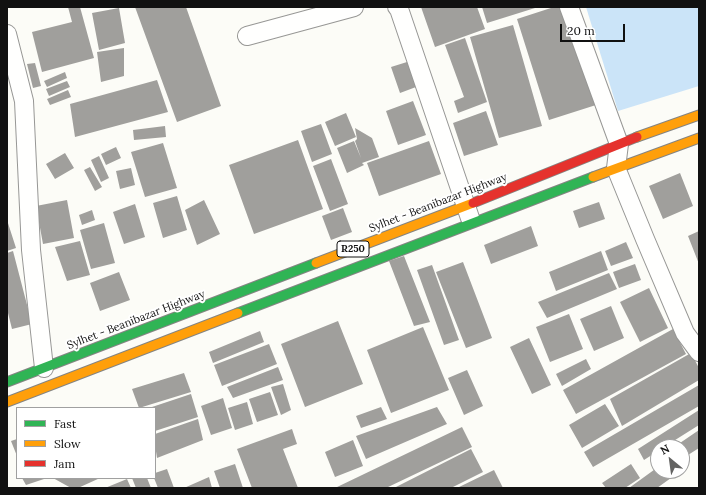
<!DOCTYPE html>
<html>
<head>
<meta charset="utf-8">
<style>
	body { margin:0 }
	#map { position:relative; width:706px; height:495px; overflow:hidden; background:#fcfcf7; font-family:Lora,serif }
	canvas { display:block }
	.frame { position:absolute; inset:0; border:8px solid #111; pointer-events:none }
	.legend { position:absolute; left:16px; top:407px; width:140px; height:72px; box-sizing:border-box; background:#fff; border:1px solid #a0a0a0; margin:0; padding:5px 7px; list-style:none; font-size:12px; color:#111 }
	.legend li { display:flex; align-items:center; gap:8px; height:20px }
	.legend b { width:20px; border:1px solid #a0a0a0 }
	.north { position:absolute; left:650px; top:439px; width:40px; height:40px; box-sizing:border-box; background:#fff; border:1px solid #a0a0a0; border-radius:50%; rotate:331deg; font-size:11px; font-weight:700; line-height:16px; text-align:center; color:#111 }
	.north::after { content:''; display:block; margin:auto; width:14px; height:18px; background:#636362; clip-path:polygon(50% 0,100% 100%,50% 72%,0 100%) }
	.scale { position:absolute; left:560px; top:24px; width:65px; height:18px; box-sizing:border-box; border:2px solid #111; border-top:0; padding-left:5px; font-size:12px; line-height:14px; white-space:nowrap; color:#111; -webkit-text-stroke:3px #fff; paint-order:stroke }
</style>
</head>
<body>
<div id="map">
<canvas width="706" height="495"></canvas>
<div class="frame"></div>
<ul class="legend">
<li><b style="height:5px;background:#30b455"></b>Fast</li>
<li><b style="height:5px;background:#ff9f0a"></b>Slow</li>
<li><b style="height:5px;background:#e5322d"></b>Jam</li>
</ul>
<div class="north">N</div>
<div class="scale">20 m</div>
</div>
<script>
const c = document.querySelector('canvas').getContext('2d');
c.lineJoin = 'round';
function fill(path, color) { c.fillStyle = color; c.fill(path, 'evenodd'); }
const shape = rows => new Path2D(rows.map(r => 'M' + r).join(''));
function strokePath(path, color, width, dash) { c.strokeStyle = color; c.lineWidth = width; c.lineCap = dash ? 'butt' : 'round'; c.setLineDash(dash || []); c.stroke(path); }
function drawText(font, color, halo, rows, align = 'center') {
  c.font = font + ' Lora,serif'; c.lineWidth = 4; c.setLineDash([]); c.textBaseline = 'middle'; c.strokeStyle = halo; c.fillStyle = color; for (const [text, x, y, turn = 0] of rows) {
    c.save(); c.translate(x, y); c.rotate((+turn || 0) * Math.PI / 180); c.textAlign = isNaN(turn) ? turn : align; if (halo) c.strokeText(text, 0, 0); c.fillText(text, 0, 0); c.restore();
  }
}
const water = shape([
	[586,7,699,7,699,86,618,111]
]);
const building = shape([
	[68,7,80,7,94,58,42,72,32,32,72,22],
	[135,7,186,7,221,106,177,122],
	[421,7,477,7,485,29,435,47],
	[482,7,534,7,535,8,487,23],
	[554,7,564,7,596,105,549,120,517,19],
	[119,8,125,43,99,50,92,13],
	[513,25,542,126,499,138,470,37],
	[465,38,487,102,458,113,454,101,464,97,445,45],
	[124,48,124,76,101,82,97,52],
	[407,62,416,87,400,93,391,67],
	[35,63,41,86,33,88,27,64],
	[65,72,67,78,47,87,44,81],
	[157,80,168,112,75,137,70,104],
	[67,81,70,87,49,96,46,89],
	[68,90,71,97,50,105,47,99],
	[413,101,426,135,398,145,386,111],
	[486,111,498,145,464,156,453,123],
	[346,113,356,137,335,146,325,122],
	[321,124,332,154,312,162,301,131],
	[165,126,166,137,134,140,133,130],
	[355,128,372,138,379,157,362,163,364,165,347,173,337,148,354,141,361,158,355,141,357,139],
	[298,140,323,209,254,234,229,165],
	[429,141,441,174,379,196,367,163],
	[163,143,177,188,145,197,131,152],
	[116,147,121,158,106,165,101,154],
	[65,153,74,168,55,179,46,164],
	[99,156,109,178,101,182,91,160],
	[331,159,348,204,330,211,313,166],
	[90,167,102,187,95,191,84,170],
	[131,168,135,185,120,189,116,171],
	[680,173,693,206,663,219,649,186],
	[177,196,187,230,163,238,153,203],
	[67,200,74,238,43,244,36,206],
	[204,200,220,234,197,245,185,210],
	[599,202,605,219,579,228,573,211],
	[135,204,145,237,124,244,113,212],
	[343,208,352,232,331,240,322,216],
	[92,210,95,220,82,225,79,215],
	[7,220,16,248,7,251],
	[104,223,115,263,91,269,80,230],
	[531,226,538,246,491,264,484,245],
	[699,231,699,264,688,236],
	[80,241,90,275,67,281,55,247],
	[626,242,633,258,611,266,605,251],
	[13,251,32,324,12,329,7,309,7,253],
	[601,251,608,270,556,291,549,272],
	[404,256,430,322,414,326,389,261],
	[463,262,492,338,466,348,436,272],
	[635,264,641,280,619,288,613,272],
	[432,265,459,340,444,345,417,270],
	[119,272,130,300,100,311,90,283],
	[609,273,617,289,547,318,538,302],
	[649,288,668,328,640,342,620,302],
	[611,306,624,338,594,351,580,319],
	[569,314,583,349,550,362,536,327],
	[338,321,363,384,305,407,281,344],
	[423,327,449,390,391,413,367,350],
	[673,329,686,354,576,414,563,390],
	[260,331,264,342,213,363,209,352],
	[529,338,551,385,532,394,510,347],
	[269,344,277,364,222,386,214,365],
	[691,353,699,368,699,380,622,426,610,399],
	[586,359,591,369,562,386,556,374],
	[278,367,283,380,233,398,227,387],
	[467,370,483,406,464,415,448,378],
	[184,373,191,392,139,408,132,389],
	[283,384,291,410,281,415,271,387],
	[699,385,699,406,593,467,584,452],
	[270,392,278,415,257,422,249,399],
	[191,394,198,417,155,431,155,408,149,408],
	[223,398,232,428,211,435,201,406],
	[247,402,253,424,235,430,228,408],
	[605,404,619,426,582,448,569,425],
	[381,407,387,419,361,428,356,416],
	[437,407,447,424,366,459,356,436],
	[699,410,699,425,664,447,658,447,658,451,644,460,638,449],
	[198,419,203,440,157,458,155,445,155,434],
	[462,427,472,447,386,488,335,488],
	[292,429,297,444,283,449,298,488,252,488,237,449],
	[699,430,699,448,688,455,680,443],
	[17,439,17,456,11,441],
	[353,440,363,466,335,477,325,452],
	[471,449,483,472,451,488,394,488],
	[235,464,243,488,220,488,214,471],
	[631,464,640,478,625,488,606,488,602,483],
	[658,467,658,471,665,471,671,478,657,488,629,488],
	[167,469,174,488,158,488,154,478,155,478,155,473],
	[494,470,503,488,457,488],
	[209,477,212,488,184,488],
	[22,478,47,478,26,485],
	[53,478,100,478,78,488,71,488],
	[132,478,147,478,151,488,136,488],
	[127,479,131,488,105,488]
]);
const street = shape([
	[397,7,399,9,470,218],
	[569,7,619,144,616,168,645,239,685,333,699,352],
	[7,34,24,101,31,250,44,368],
	[247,36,354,7]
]);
const fast = shape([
	[238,313,593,177],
	[7,382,316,263]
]);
const slow = shape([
	[637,137,699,115],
	[593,177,699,138],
	[316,263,473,203],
	[7,402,238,313]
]);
const jam = shape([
	[473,203,637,137]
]);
const shields = [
	[353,249,32]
];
const shieldNames = [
	["R250",353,249]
];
const streetNames = [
	["Sylhet - Beanibazar Highway",438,203,-21],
	["Sylhet - Beanibazar Highway",136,320,-21]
];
fill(water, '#cbe4f8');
fill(building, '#a09f9c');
strokePath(street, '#979795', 20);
strokePath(fast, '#848482', 11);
strokePath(slow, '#848482', 11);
strokePath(jam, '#848482', 11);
strokePath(street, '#fffffe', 18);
strokePath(fast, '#30b455', 9);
strokePath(slow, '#ff9f0a', 9);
strokePath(jam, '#e5322d', 9);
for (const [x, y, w] of shields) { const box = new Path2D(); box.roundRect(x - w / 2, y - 8, w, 16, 3); c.fillStyle = '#fff'; c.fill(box); strokePath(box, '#111', 1); }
drawText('bold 10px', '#111', null, shieldNames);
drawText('11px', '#111', '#fff', streetNames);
</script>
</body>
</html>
